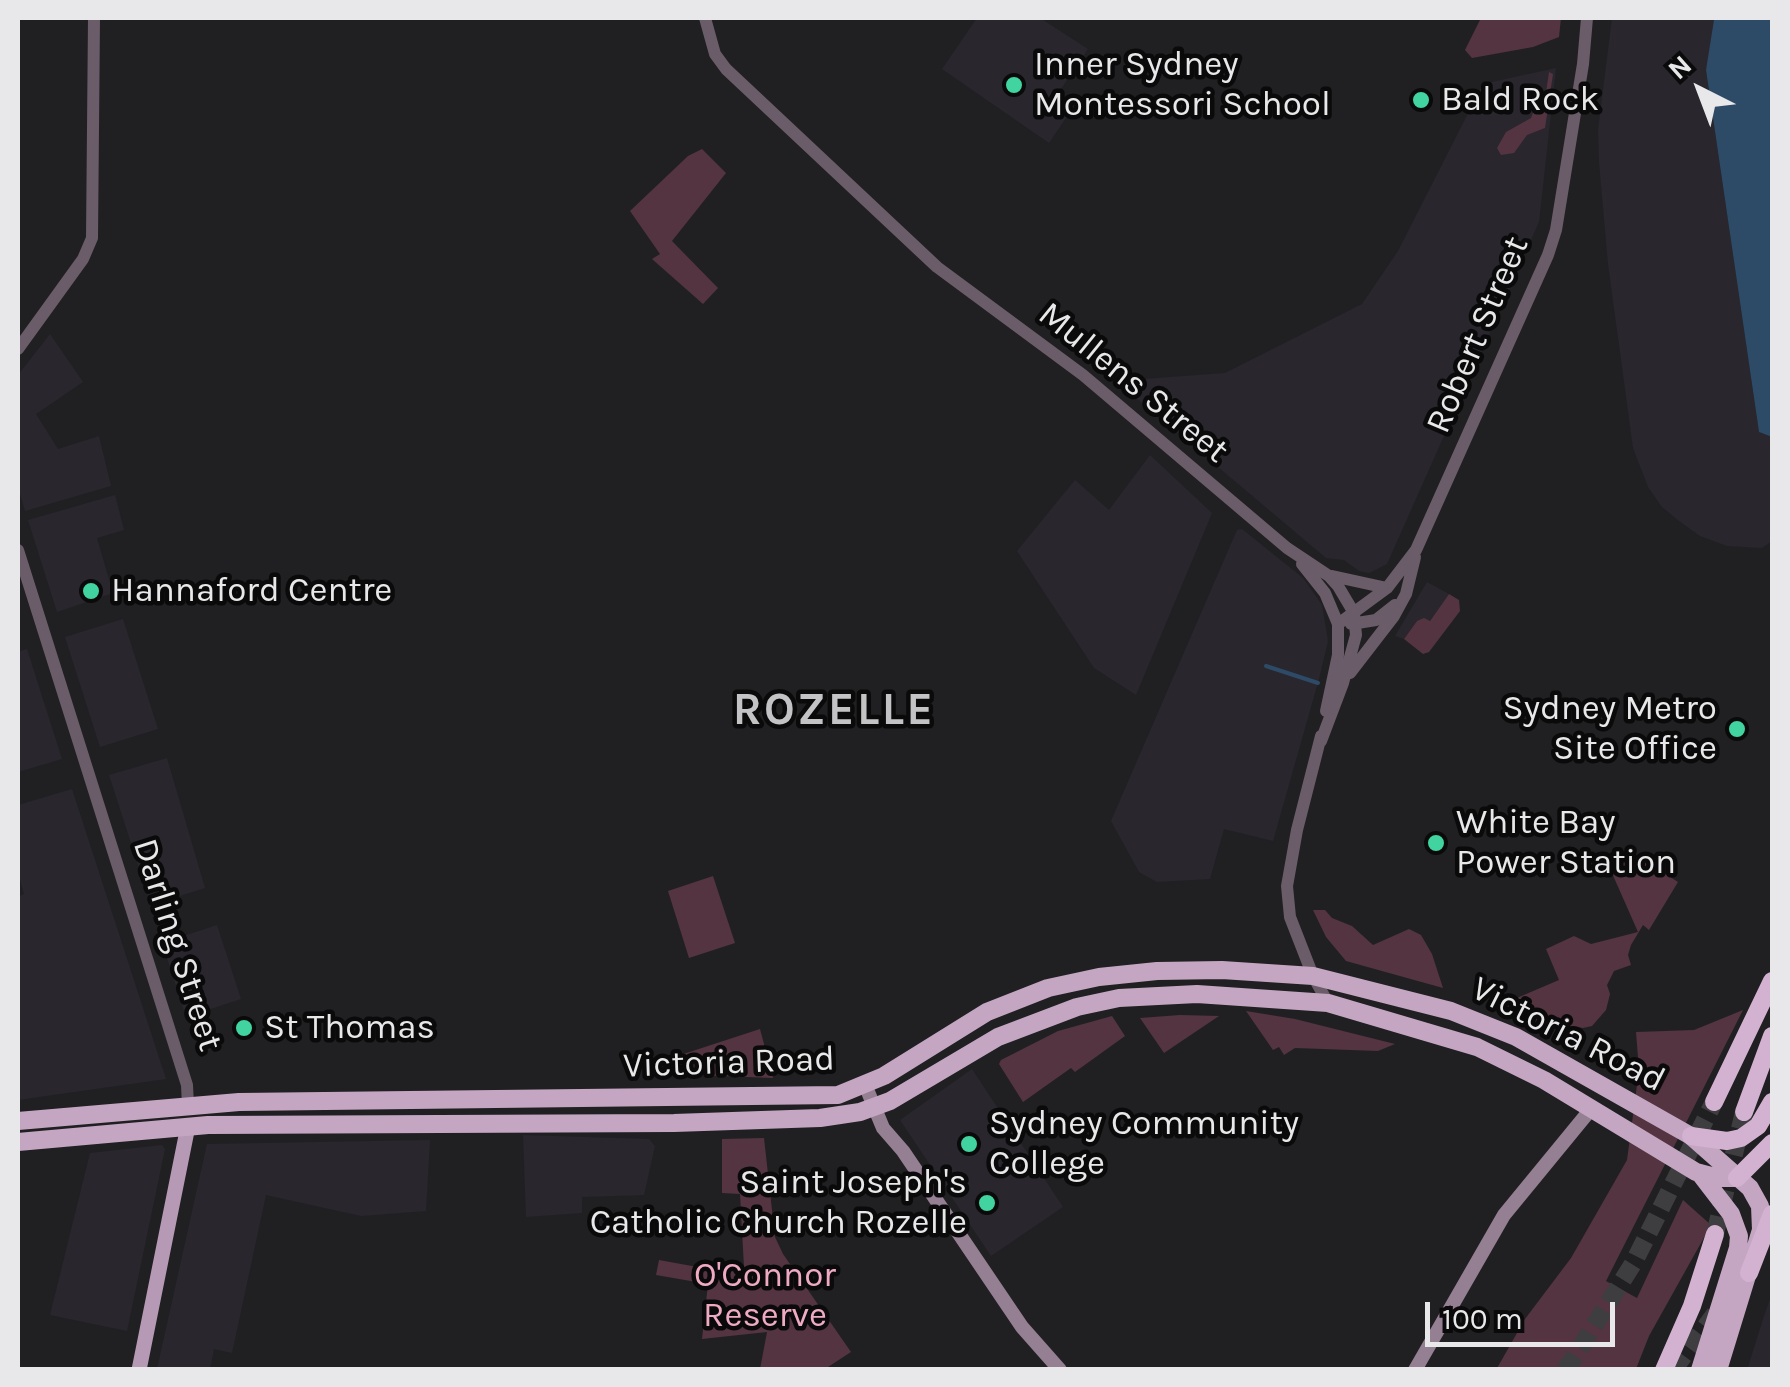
<!DOCTYPE html>
<html>
<head>
<meta charset="utf-8">
<style>
	body { margin:0 }
	#map { position:relative; width:1790px; height:1387px; overflow:hidden; background:#202022; font-family:Karla,sans-serif }
	canvas { display:block }
	.frame { position:absolute; inset:0; border:20px solid #e8e7e9; pointer-events:none }
	.north { position:absolute; left:1650px; top:40px; width:100px; height:100px; -webkit-text-stroke:8px #0a0a0b; paint-order:stroke; rotate:318deg; font-size:28px; font-weight:700; line-height:40px; text-align:center; color:#e8e7e9 }
	.north::after { content:''; display:block; margin:auto; width:35px; height:45px; background:#e8e7e9; clip-path:polygon(50% 0,100% 100%,50% 72%,0 100%) }
	.scale { position:absolute; left:1425px; top:1302px; width:190px; height:45px; box-sizing:border-box; border:5px solid #e8e7e9; border-top:0; padding-left:12px; font-size:30px; line-height:35px; white-space:nowrap; color:#e8e7e9; -webkit-text-stroke:8px #0a0a0b; paint-order:stroke }
</style>
</head>
<body>
<div id="map">
<canvas width="1790" height="1387"></canvas>
<div class="frame"></div>
<div class="north">N</div>
<div class="scale">100 m</div>
</div>
<script>
const c = document.querySelector('canvas').getContext('2d');
c.lineJoin = 'round';
function fill(path, color) { c.fillStyle = color; c.fill(path, 'evenodd'); }
const shape = rows => new Path2D(rows.map(r => 'M' + r).join(''));
function strokePath(path, color, width, dash) { c.strokeStyle = color; c.lineWidth = width; c.lineCap = dash ? 'butt' : 'round'; c.setLineDash(dash || []); c.stroke(path); }
function drawText(font, color, halo, rows, align = 'center') {
  c.font = font + ' Karla,sans-serif'; c.lineWidth = 9; c.setLineDash([]); c.textBaseline = 'middle'; c.strokeStyle = halo; c.fillStyle = color; for (const [text, x, y, turn = 0] of rows) {
    c.save(); c.translate(x, y); c.rotate((+turn || 0) * Math.PI / 180); c.textAlign = isNaN(turn) ? turn : align; if (halo) c.strokeText(text, 0, 0); c.fillText(text, 0, 0); c.restore();
  }
}
const built = shape([
	[977,18,1040,18,1088,49,1053,101,1070,112,1049,143,942,69],
	[1612,18,1727,18,1706,70,1759,432,1772,437,1772,541,1762,548,1727,546,1700,536,1679,521,1662,507,1648,487,1633,448,1608,264,1599,162,1598,130],
	[1556,68,1539,222,1387,564,1369,573,1359,571,1344,560,1326,558,1116,381,1225,373,1362,304,1398,251,1483,84],
	[50,334,83,382,36,414,58,449,99,436,111,486,25,511,18,487,18,375],
	[1150,455,1212,513,1136,695,1094,668,1017,551,1075,480,1109,510],
	[115,495,124,530,97,538,113,593,57,612,28,520],
	[1242,529,1303,578,1322,605,1328,641,1319,679,1273,841,1224,829,1210,879,1157,882,1139,872,1111,821,1237,530],
	[1427,582,1449,594,1429,622,1417,621,1404,639,1395,636],
	[123,619,158,729,100,747,65,637],
	[27,649,62,759,18,772,18,652],
	[167,758,205,888,151,905,109,775],
	[72,789,166,1079,18,1100,18,897,24,894,18,873,18,805],
	[217,925,241,999,186,1017,162,943],
	[972,1069,1063,1207,991,1256,900,1120],
	[523,1135,649,1139,655,1146,644,1195,582,1197,582,1213,526,1217],
	[430,1140,426,1211,361,1216,266,1195,232,1353,214,1349,210,1369,157,1369,207,1144],
	[162,1145,165,1149,127,1331,50,1315,90,1153],
	[1772,1294,1772,1369,1747,1370,1765,1313]
]);
const green = shape([
	[1481,18,1561,18,1559,37,1533,47,1472,58,1465,50],
	[1549,72,1553,74,1545,128,1527,135,1514,153,1501,155,1497,148,1506,132,1531,118,1534,110,1545,99],
	[702,149,726,173,672,241,718,288,703,304,652,259,660,254,630,211,688,156],
	[1449,594,1459,600,1460,611,1429,652,1423,654,1404,639,1417,621,1424,618,1430,621],
	[1604,855,1645,861,1678,882,1649,930,1643,925,1631,945,1628,955,1631,965,1614,971,1607,985,1610,994,1606,1010,1592,1026,1583,1028,1537,1020,1498,1006,1559,980,1546,949,1574,936,1591,944,1638,932],
	[713,876,735,943,689,958,668,891],
	[1313,910,1325,910,1332,918,1352,926,1373,945,1409,929,1421,935,1432,954,1443,988,1346,961,1326,937],
	[1743,1010,1606,1281,1637,1298,1683,1200,1711,1225,1649,1336,1636,1369,1496,1370,1525,1319,1571,1258,1627,1160,1639,1070,1636,1032,1694,1030],
	[1246,1011,1295,1019,1395,1044,1378,1051,1295,1048,1284,1055,1279,1047,1273,1050],
	[1180,1015,1219,1016,1164,1053,1140,1018],
	[1112,1016,1125,1036,1075,1072,1071,1068,1023,1102,999,1064,1001,1060,1058,1031],
	[760,1029,773,1078,670,1074,665,1060],
	[764,1138,775,1237,783,1254,851,1352,825,1369,760,1369,767,1332,702,1339,708,1284,656,1275,659,1260,692,1266,744,1267,740,1194,722,1193,722,1139]
]);
const water = shape([
	[1727,18,1772,18,1772,437,1759,432,1706,70,1714,20]
]);
const stream = shape([
	[1266,666,1318,683]
]);
const motorwayTunnel = shape([
	[1715,1234,1744,1112],
	[1564,1370,1574,1358,1634,1262,1714,1102],
	[1673,1370,1715,1314]
]);
const tertiary = shape([
	[705,18,715,54,726,69,937,267,1083,375,1287,548,1329,576,1338,586,1354,613,1356,635,1343,683,1321,741],
	[18,349,83,259,92,238,94,18],
	[18,550,187,1085,188,1106],
	[1302,564,1325,593,1338,624,1338,655,1326,711],
	[1332,576,1387,588],
	[1338,624,1387,588,1416,550,1548,255,1556,230,1583,64,1587,18],
	[1351,624,1376,620,1395,605],
	[1350,673,1394,616,1406,594,1415,557],
	[1321,736,1297,830,1287,886,1290,917,1313,976,1328,1003]
]);
const secondary = shape([
	[866,1087,883,1128,903,1151,1022,1327,1060,1370],
	[1415,1370,1504,1215,1591,1109]
]);
const primary = shape([
	[139,1370,188,1126]
]);
const trunk = shape([
	[18,1121,239,1102,838,1095,884,1076,987,1012,1048,988,1099,977,1157,971,1222,970,1313,976,1451,1011,1516,1037,1691,1136,1750,1188,1760,1206,1761,1230,1718,1370],
	[18,1142,208,1125,674,1123,820,1118,860,1112,890,1101,998,1037,1077,1007,1119,998,1197,994,1328,1003,1477,1047,1544,1080,1696,1172,1719,1178,1737,1178],
	[1700,1370,1738,1248,1739,1236,1731,1214,1701,1175]
]);
const motorway = shape([
	[1714,1102,1772,981],
	[1744,1112,1772,1036],
	[1691,1136,1727,1141,1741,1138,1758,1126,1772,1102],
	[1737,1178,1772,1143],
	[1749,1273,1772,1214],
	[1664,1370,1692,1306,1715,1234]
]);
const markers = [
	[1014,85,10,"#41d4a1"],
	[1421,100,10,"#41d4a1"],
	[91,591,10,"#41d4a1"],
	[1737,729,10,"#41d4a1"],
	[1436,843,10,"#41d4a1"],
	[244,1028,10,"#41d4a1"],
	[969,1144,10,"#41d4a1"],
	[987,1203,10,"#41d4a1"]
];
const poiNames = [
	["Inner Sydney",1034,65],
	["Montessori School",1034,105],
	["Bald Rock",1441,100],
	["Hannaford Centre",111,591],
	["Sydney Metro",1717,709,"right"],
	["Site Office",1717,749,"right"],
	["White Bay",1456,823],
	["Power Station",1456,863],
	["St Thomas",264,1028],
	["Sydney Community",989,1124],
	["College",989,1164],
	["Saint Joseph's",967,1183,"right"],
	["Catholic Church Rozelle",967,1223,"right"]
];
const streetNames = [
	["Robert Street",1478,335,-67],
	["Mullens Street",1133,383,39],
	["Darling Street",177,945,72],
	["Victoria Road",1568,1035,27],
	["Victoria Road",729,1063,-2]
];
const parkNames = [
	["O'Connor",765,1276],
	["Reserve",765,1316]
];
const districtNames = [
	["ROZELLE",834,711]
];
fill(built, '#29262e');
fill(green, '#533440');
fill(water, '#2d4b66');
strokePath(stream, '#2d4b66', 4);
strokePath(motorwayTunnel, '#3e3e40', 18, [18, 9]);
strokePath(tertiary, '#6a5d69', 12);
strokePath(secondary, '#957f93', 14);
strokePath(primary, '#b699b4', 15);
strokePath(trunk, '#c4a6c2', 18);
strokePath(motorway, '#d3b2d1', 18);
for (const [x, y, r, color] of markers) { const dot = new Path2D(); dot.arc(x, y, r, 0, 2 * Math.PI); c.fillStyle = color; c.fill(dot); strokePath(dot, '#0a0a0b', 4); }
drawText('35px', '#e8e7e9', '#0a0a0b', poiNames, 'left');
drawText('35px', '#e8e7e9', '#0a0a0b', streetNames);
drawText('35px', '#efaac3', '#0a0a0b', parkNames);
c.letterSpacing = '2.5px';
drawText('bold 45px', '#c3c2c5', '#0a0a0b', districtNames);
c.letterSpacing = '0px';
</script>
</body>
</html>
